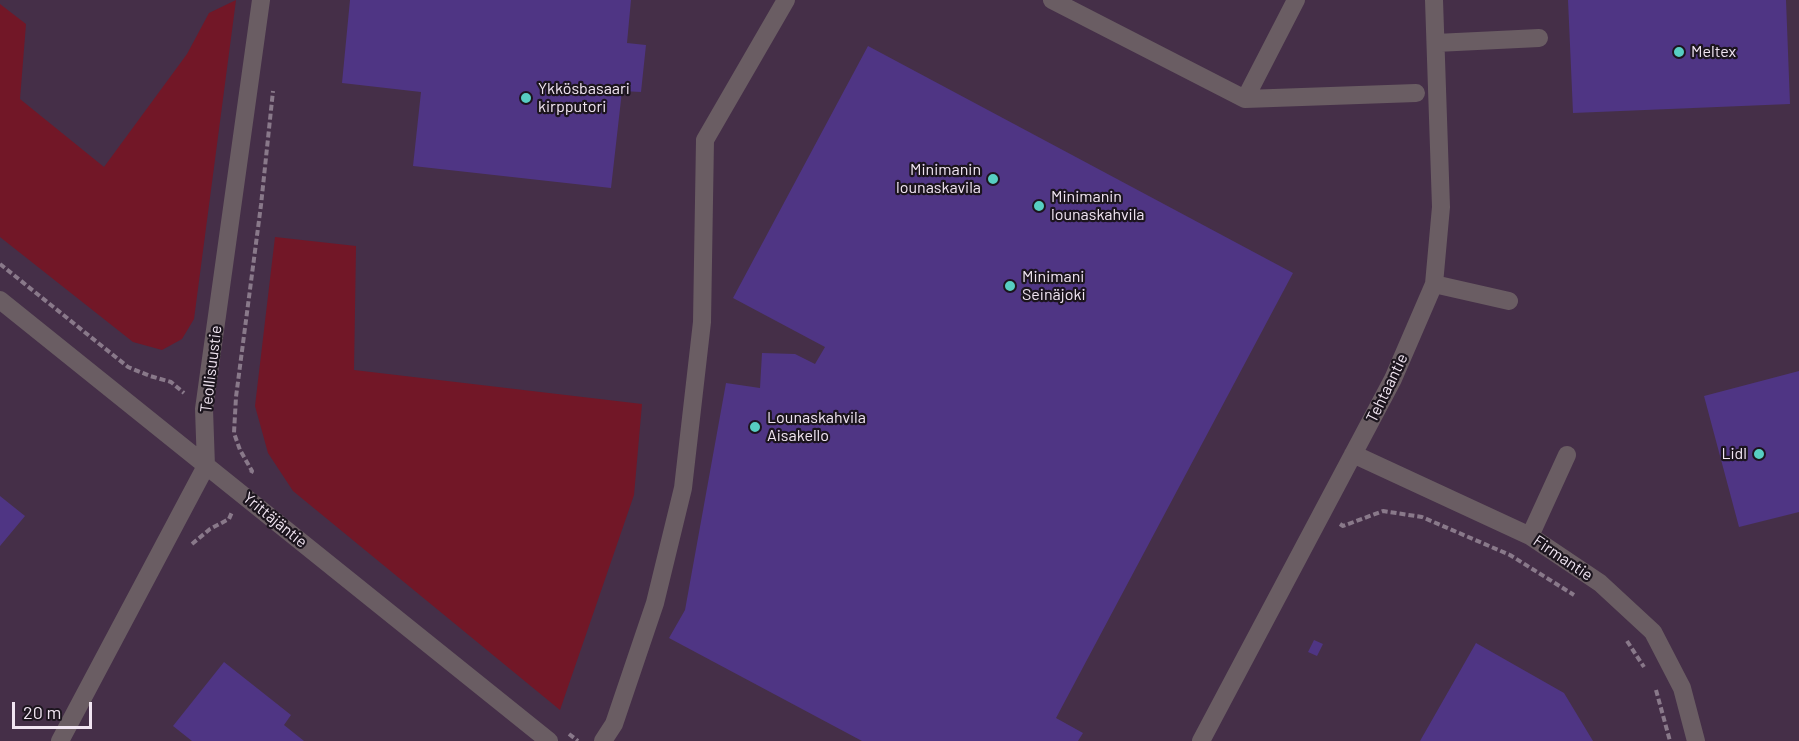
<!DOCTYPE html>
<html>
<head>
<meta charset="utf-8">
<style>
	body { margin:0 }
	#map { position:relative; width:1799px; height:741px; overflow:hidden; background:#3a283c; font-family:Barlow,sans-serif }
	canvas { display:block }
	.scale { position:absolute; left:12px; top:702px; width:80px; height:27px; box-sizing:border-box; border:3px solid #f1e5f2; border-top:0; padding-left:8px; font-size:18px; line-height:21px; white-space:nowrap; color:#f1e5f2; -webkit-text-stroke:4px #1c151e; paint-order:stroke }
</style>
</head>
<body>
<div id="map">
<canvas width="1799" height="741"></canvas>
<div class="scale">20 m</div>
</div>
<script>
const c = document.querySelector('canvas').getContext('2d');
c.lineJoin = 'round';
function fill(path, color) { c.fillStyle = color; c.fill(path, 'evenodd'); }
const shape = rows => new Path2D(rows.map(r => 'M' + r).join(''));
function strokePath(path, color, width, dash) { c.strokeStyle = color; c.lineWidth = width; c.lineCap = dash ? 'butt' : 'round'; c.setLineDash(dash || []); c.stroke(path); }
function drawText(font, color, halo, rows, align = 'center') {
  c.font = font + ' Barlow,sans-serif'; c.lineWidth = 4.5; c.setLineDash([]); c.textBaseline = 'middle'; c.strokeStyle = halo; c.fillStyle = color; for (const [text, x, y, turn = 0] of rows) {
    c.save(); c.translate(x, y); c.rotate((+turn || 0) * Math.PI / 180); c.textAlign = isNaN(turn) ? turn : align; if (halo) c.strokeText(text, 0, 0); c.fillText(text, 0, 0); c.restore();
  }
}
const built = shape([
	[0,0,1799,0,1799,741,0,741]
]);
const green = shape([
	[236,0,194,319,182,339,162,350,133,342,0,237,0,4,26,24,20,99,104,167,187,54,209,13],
	[275,237,356,246,354,370,642,404,634,495,560,710,293,491,268,453,255,406]
]);
const building = shape([
	[350,0,631,0,627,43,646,45,641,92,622,91,611,188,413,166,421,92,342,83],
	[1568,0,1786,0,1790,104,1573,113],
	[868,46,1293,273,1056,718,1083,733,1078,741,862,741,669,638,685,610,726,383,760,388,762,353,795,354,815,364,825,347,733,298],
	[1799,371,1799,512,1739,527,1704,396],
	[0,496,25,516,0,546],
	[1314,640,1323,644,1317,656,1308,652],
	[1476,643,1564,693,1593,741,1420,741],
	[224,662,291,715,284,725,304,741,192,741,173,726]
]);
const path = shape([
	[0,264,128,367,150,376,171,382,184,393],
	[251,473,252,471,240,450,234,433,236,397,261,205,273,91],
	[1340,524,1343,526,1383,511,1422,517,1510,555,1574,595],
	[192,544,210,529,229,519,232,512],
	[1627,641,1644,667],
	[1656,690,1670,741],
	[569,734,578,741]
]);
const minor = shape([
	[1052,0,1245,99,1296,0],
	[1436,43,1539,38],
	[1245,99,1416,93],
	[1434,284,1509,301],
	[0,300,549,741],
	[1353,454,1530,536,1600,583,1653,632,1682,688,1696,741],
	[1530,536,1567,455],
	[60,741,206,466,204,409,261,0],
	[603,741,614,724,655,603,683,488,702,322,705,140,786,0],
	[1201,741,1393,379,1434,284,1441,207,1434,0]
]);
const markers = [
	[1679,52,6,"#57cec2"],
	[526,98,6,"#57cec2"],
	[993,179,6,"#57cec2"],
	[1039,206,6,"#57cec2"],
	[1010,286,6,"#57cec2"],
	[755,427,6,"#57cec2"],
	[1759,454,6,"#57cec2"]
];
const poiNames = [
	["Meltex",1691,52],
	["Ykkösbasaari",538,89],
	["kirpputori",538,107],
	["Minimanin",981,170,"right"],
	["lounaskavila",981,188,"right"],
	["Minimanin",1051,197],
	["lounaskahvila",1051,215],
	["Minimani",1022,277],
	["Seinäjoki",1022,295],
	["Lounaskahvila",767,418],
	["Aisakello",767,436],
	["Lidl",1747,454,"right"]
];
const streetNames = [
	["Teollisuustie",211,369,-83],
	["Tehtaantie",1387,388,-64],
	["Yrittäjäntie",275,520,39],
	["Firmantie",1563,558,34]
];
fill(built, '#452f48');
fill(green, '#721727');
fill(building, '#4f3584');
strokePath(path, '#89798a', 4, [6, 3]);
strokePath(minor, '#6a5d63', 18);
for (const [x, y, r, color] of markers) { const dot = new Path2D(); dot.arc(x, y, r, 0, 2 * Math.PI); c.fillStyle = color; c.fill(dot); strokePath(dot, '#1c151e', 2); }
drawText('16px', '#f1e5f2', '#1c151e', poiNames, 'left');
drawText('16px', '#f1e5f2', '#1c151e', streetNames);
</script>
</body>
</html>
